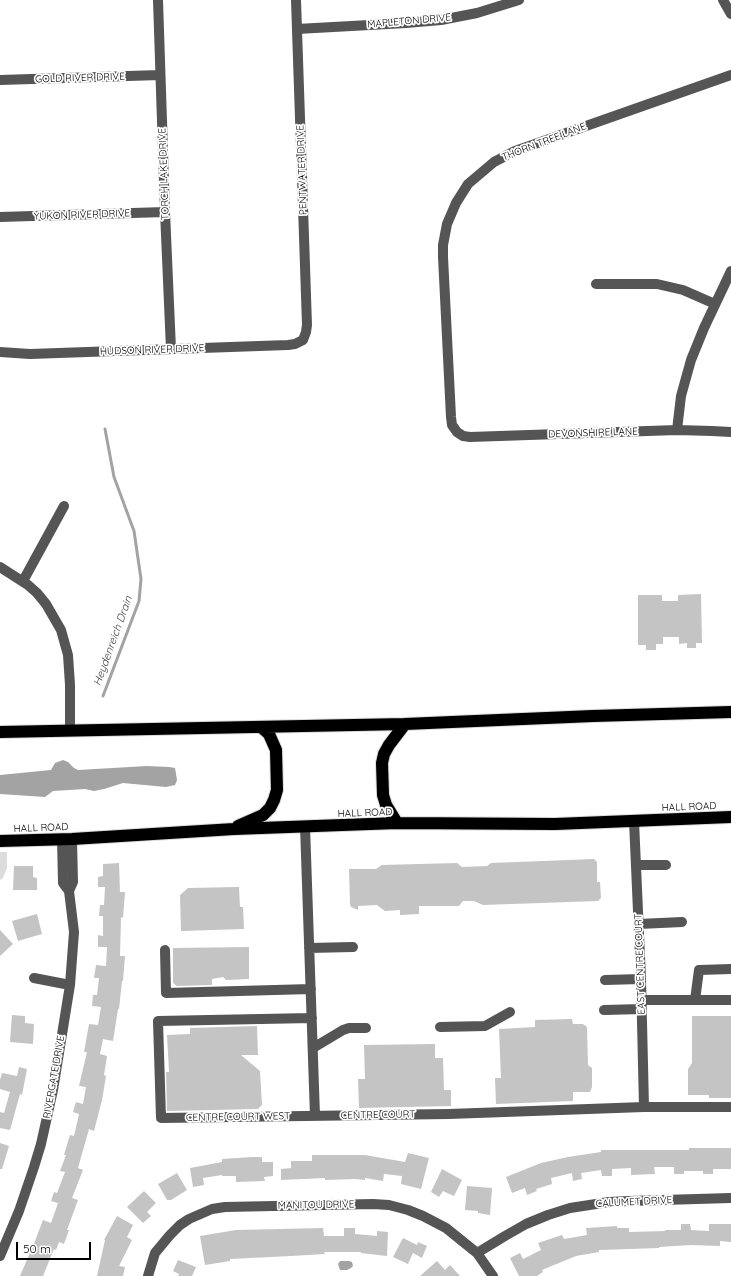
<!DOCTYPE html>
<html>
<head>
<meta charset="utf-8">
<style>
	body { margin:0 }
	#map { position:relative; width:731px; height:1276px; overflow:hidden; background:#fff; font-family:Quicksand,sans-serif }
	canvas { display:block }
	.scale { position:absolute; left:16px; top:1242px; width:75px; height:18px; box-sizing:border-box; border:2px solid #000; border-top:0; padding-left:5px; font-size:12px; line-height:14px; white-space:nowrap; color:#000; -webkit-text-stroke:3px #fff; paint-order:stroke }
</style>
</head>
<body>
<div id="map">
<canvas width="731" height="1276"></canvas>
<div class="scale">50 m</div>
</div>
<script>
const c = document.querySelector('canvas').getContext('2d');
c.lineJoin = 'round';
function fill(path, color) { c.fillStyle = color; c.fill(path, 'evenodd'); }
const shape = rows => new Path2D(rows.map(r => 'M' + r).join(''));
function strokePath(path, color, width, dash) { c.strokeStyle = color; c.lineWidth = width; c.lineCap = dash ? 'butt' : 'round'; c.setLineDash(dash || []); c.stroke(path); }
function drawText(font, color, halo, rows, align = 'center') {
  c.font = font + ' Quicksand,sans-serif'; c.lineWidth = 3.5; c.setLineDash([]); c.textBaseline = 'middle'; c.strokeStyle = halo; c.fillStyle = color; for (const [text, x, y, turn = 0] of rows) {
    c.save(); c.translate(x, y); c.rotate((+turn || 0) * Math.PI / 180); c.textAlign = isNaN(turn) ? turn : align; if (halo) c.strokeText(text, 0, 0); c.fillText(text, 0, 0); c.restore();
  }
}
const green = shape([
	[0,852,7,852,7,868,3,878,0,880]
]);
const water = shape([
	[63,760,68,762,74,768,78,770,147,766,169,767,175,768,177,780,175,785,166,787,123,783,104,789,94,791,85,789,53,791,45,797,0,794,0,775,51,770,55,763],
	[340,1261,349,1261,352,1262,353,1266,351,1268,347,1270,340,1270,338,1264]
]);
const stream = shape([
	[103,696,139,601,141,579,134,531,114,477,105,429]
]);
const building = shape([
	[701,594,702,643,696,643,696,648,687,648,687,643,679,644,679,637,663,637,663,644,656,644,656,650,646,650,646,645,638,645,638,595,662,595,662,601,678,601,678,595],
	[594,859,597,862,597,882,600,882,601,898,598,901,483,905,474,901,463,901,459,906,419,906,419,914,400,915,400,910,385,911,377,905,358,906,358,910,351,907,350,904,349,869,376,869,382,865,457,863,462,867,487,866,491,863],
	[119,863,120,892,125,892,123,918,121,917,120,956,125,956,123,981,122,981,119,1009,118,1009,113,1041,103,1039,100,1054,107,1056,104,1075,106,1076,102,1100,94,1131,89,1129,78,1168,83,1170,72,1198,78,1200,67,1230,69,1230,64,1244,59,1242,56,1250,54,1249,43,1276,20,1276,35,1241,43,1220,51,1223,58,1203,51,1201,54,1192,57,1193,65,1172,60,1171,66,1155,64,1155,70,1135,74,1136,79,1114,73,1112,76,1102,83,1104,86,1087,79,1086,87,1052,84,1052,89,1024,98,1025,101,1007,92,1006,93,995,97,995,99,978,94,978,96,965,106,966,107,947,98,947,98,935,103,936,103,916,99,916,100,905,104,905,105,887,98,887,98,877,103,876,103,864],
	[14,866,33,866,33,877,37,878,37,890,13,890],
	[239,887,240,907,243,907,244,929,181,931,180,895,188,888],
	[37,914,42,934,18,941,12,921],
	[0,930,13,944,0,956],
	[249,947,249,979,226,980,223,977,212,979,212,985,177,986,174,984,173,982,173,948],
	[12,1015,25,1016,25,1023,34,1024,33,1044,10,1042],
	[692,1016,731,1016,731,1098,709,1098,709,1095,688,1095,688,1069,692,1063],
	[572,1019,573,1024,583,1024,587,1027,588,1065,592,1068,592,1087,590,1092,573,1092,573,1101,496,1104,495,1078,501,1078,499,1029,535,1027,535,1020],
	[257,1026,258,1055,241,1055,260,1071,262,1105,258,1109,167,1111,166,1072,169,1072,167,1035,190,1034,190,1028],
	[435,1044,435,1058,443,1058,444,1090,451,1090,451,1106,359,1108,358,1079,365,1079,364,1045],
	[19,1067,27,1069,22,1095,20,1094,10,1130,0,1128,0,1112,4,1113,10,1092,0,1089,0,1080,2,1073,17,1076],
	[0,1143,9,1146,2,1169,0,1169],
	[689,1148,731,1148,731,1169,713,1169,713,1174,703,1174,703,1171,684,1171,684,1174,674,1174,674,1167,654,1167,655,1174,631,1175,631,1168,612,1169,612,1176,602,1176,601,1170,581,1173,582,1179,573,1181,572,1173,551,1178,552,1184,536,1189,537,1191,527,1195,525,1188,512,1193,506,1177,541,1163,568,1157,601,1152,601,1150,689,1150],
	[408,1153,429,1158,421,1189,401,1184,402,1176,384,1174,383,1181,365,1178,365,1180,355,1179,325,1180,325,1178,281,1180,281,1169,291,1168,291,1161,312,1161,312,1155,365,1155,405,1162],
	[252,1157,262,1157,262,1162,273,1162,273,1176,264,1177,265,1181,236,1182,236,1176,222,1176,222,1175,203,1178,204,1185,193,1187,190,1168,222,1162,222,1159],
	[442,1169,462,1180,454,1196,443,1191,439,1197,431,1192],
	[177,1173,187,1190,171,1200,167,1200,158,1184],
	[467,1186,492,1188,490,1215,478,1213,478,1211,465,1210],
	[144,1191,156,1203,147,1212,151,1216,143,1223,127,1207],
	[117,1216,133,1225,127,1237,132,1240,119,1266,125,1267,123,1276,97,1276,105,1240,104,1240],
	[681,1224,690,1224,691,1230,709,1231,709,1224,731,1224,731,1242,720,1241,720,1246,691,1245,659,1247,659,1248,599,1250,599,1252,576,1256,542,1270,543,1272,537,1276,519,1276,510,1258,520,1253,523,1259,541,1250,538,1243,562,1235,564,1239,587,1235,586,1228,617,1226,617,1228,629,1228,629,1232,665,1231,665,1230,681,1230],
	[323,1228,324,1236,344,1236,344,1228,355,1228,355,1234,377,1236,377,1231,388,1232,387,1256,361,1253,361,1252,324,1252,325,1254,291,1256,230,1259,230,1261,205,1265,200,1236,236,1230],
	[403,1238,417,1245,418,1242,427,1246,422,1258,413,1253,408,1264,393,1257],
	[178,1260,196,1267,192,1276,178,1276,179,1274,173,1271],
	[437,1261,445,1270,450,1265,460,1276,420,1276]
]);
const minor = shape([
	[158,0,165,212,171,349],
	[723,0,731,14],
	[297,29,406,23,441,20,477,13,519,0],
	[731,75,515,151,494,162,468,184,456,203,447,224,443,245,443,257,451,417,452,425,457,432,463,436,470,437,677,430,712,431,731,432],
	[0,80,160,75],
	[0,217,165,212],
	[596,284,657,284,683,290,715,304],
	[0,352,30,354,288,345,295,344,303,340,306,332,307,325,296,0],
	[677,430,681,396,691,360,704,328,731,271],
	[0,567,28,585,37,593,46,604,61,630,68,655,70,685,70,730],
	[23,581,64,506],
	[634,821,641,979,644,1107],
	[305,826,315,1116],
	[62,839,63,883,69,891,73,882,72,839],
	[636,865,666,865],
	[639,924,682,922],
	[309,948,353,947],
	[165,950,166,993,311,989],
	[34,978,70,985],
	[605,980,641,979],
	[642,1000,731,1000],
	[695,1000,699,970,731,969],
	[604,1010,642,1009],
	[312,1018,158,1021,161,1118,449,1114,644,1107,731,1107],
	[440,1027,485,1026,510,1012],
	[313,1048,343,1030,349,1028,366,1028],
	[477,1253,505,1236,526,1224,548,1215,570,1208,609,1202,629,1201,731,1198],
	[0,1256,19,1211,34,1167,41,1144,53,1090,70,985,74,932,69,891],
	[148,1276,155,1253,170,1235,180,1225,189,1219,212,1209,225,1207,373,1204,389,1205,408,1210,423,1216,446,1228,477,1253,493,1276]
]);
const highway = shape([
	[0,732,405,724,593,716,731,712],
	[397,823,386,805,383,795,382,763,384,754,389,745,405,724],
	[238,826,263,815,270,808,274,800,277,790,276,750,269,734,261,727],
	[0,841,72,839,234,829,397,823,555,824,731,817]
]);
const streetNames = [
	["MAPLETON DRIVE",409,21,-5],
	["GOLD RIVER DRIVE",80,78,-2],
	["THORN TREE LANE",544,142,-21],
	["PENTWATER DRIVE",302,170,-92],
	["TORCH LAKE DRIVE",164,174,-92],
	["YUKON RIVER DRIVE",82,215,-2],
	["HUDSON RIVER DRIVE",152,350,-2],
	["DEVONSHIRE LANE",593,433,-2],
	["HALL ROAD",689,807,-2],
	["HALL ROAD",365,813,-2],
	["HALL ROAD",41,828,-2],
	["EAST CENTRE COURT",640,964,-92],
	["RIVERGATE DRIVE",54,1077,-80],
	["CENTRE COURT",378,1115,-1],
	["CENTRE COURT WEST",238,1117,-1],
	["CALUMET DRIVE",634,1202,-3],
	["MANITOU DRIVE",316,1205,-1]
];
const waterNames = [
	["Heydenreich Drain",113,641,-70]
];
fill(green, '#dcdcdc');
fill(water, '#a3a3a3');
strokePath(stream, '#a3a3a3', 3);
fill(building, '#c4c4c4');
strokePath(highway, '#dbdbdb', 14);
strokePath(minor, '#555', 10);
strokePath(highway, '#000', 12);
drawText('10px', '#000', '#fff', streetNames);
drawText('italic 11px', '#444', '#fff', waterNames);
</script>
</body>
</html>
